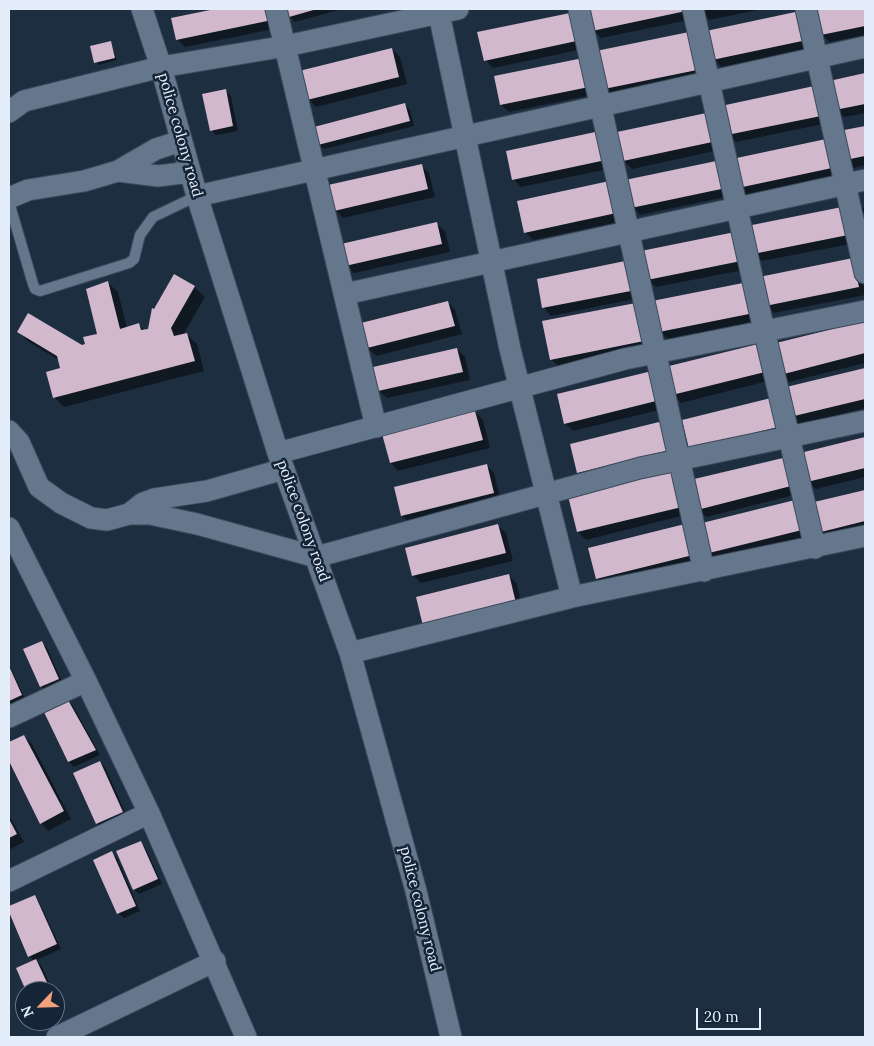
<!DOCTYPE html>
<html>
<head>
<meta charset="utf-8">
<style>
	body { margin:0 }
	#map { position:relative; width:874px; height:1046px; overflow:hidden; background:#1e2e41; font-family:Lora,serif }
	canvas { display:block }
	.frame { position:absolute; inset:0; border:10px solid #e3eefa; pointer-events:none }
	.north { position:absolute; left:15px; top:981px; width:50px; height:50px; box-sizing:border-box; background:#152436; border:1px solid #677584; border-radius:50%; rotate:246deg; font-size:14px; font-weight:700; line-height:20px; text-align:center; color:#e3eefa }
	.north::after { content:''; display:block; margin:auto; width:18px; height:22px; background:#f1a17c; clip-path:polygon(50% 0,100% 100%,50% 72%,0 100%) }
	.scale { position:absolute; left:696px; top:1008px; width:65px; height:22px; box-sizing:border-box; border:2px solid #e3eefa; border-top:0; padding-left:6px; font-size:15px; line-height:18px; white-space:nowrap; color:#e3eefa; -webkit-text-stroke:4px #152436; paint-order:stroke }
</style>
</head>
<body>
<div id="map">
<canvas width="874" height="1046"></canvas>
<div class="frame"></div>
<div class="north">N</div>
<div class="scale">20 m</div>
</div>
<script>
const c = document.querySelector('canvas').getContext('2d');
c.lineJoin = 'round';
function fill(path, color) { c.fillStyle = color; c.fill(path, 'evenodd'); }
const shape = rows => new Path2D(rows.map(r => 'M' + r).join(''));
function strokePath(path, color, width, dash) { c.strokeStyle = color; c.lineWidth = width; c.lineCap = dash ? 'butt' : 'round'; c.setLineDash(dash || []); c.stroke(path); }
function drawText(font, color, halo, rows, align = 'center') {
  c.font = font + ' Lora,serif'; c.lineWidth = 5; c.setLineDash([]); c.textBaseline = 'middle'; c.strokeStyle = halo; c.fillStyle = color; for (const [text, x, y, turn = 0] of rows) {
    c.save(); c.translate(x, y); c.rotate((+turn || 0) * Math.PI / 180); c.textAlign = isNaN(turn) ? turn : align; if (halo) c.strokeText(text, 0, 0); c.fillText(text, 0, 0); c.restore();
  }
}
const shadow = shape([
	[222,9,275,9,279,28,185,47,177,39,172,19],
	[288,9,342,9,295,22,290,17],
	[588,9,691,9,693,19,601,38,593,30],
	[700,9,762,9,709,20],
	[817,9,865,9,865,35,830,42,822,35],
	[574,13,588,48,493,68,485,60],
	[808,20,814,48,721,67,714,59],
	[689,33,704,77,613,96,605,88],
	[111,43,117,60,98,65,92,47],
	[392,49,400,57,407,84,316,107,308,99],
	[588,58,601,93,509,112,501,105],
	[865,74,865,113,844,117,836,110,830,82],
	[814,88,828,123,736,142,728,135],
	[226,91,231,96,238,131,216,135,211,130],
	[405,105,410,110,414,126,324,149,319,144],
	[718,121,724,149,632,169,624,161,618,133],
	[865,127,865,165,854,168,846,160,840,132],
	[599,132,613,168,521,187,513,179],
	[833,148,839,175,747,195,739,187],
	[720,161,734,195,640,215,633,207],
	[421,165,429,173,435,197,343,218,335,210],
	[622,189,628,220,533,240,525,232],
	[865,207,865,221,862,208],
	[842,209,855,243,762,261,754,253],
	[437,224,445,231,450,252,354,273,347,266],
	[735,233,748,269,656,287,648,280],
	[630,262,644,297,551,316,544,308,538,280],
	[861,267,865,295,774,313,766,305],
	[107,282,118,292,127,328,139,325,145,331,149,330,194,287,205,297,183,335,186,334,197,344,204,371,64,407,54,397,61,369,59,360,29,342,19,332,82,346,86,345,98,334],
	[748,283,761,321,668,339,660,332],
	[448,302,455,310,462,334,376,356,368,348,362,324],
	[641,303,656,348,559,367,551,359],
	[865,323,865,363,789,382,781,374,774,345],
	[757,345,772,380,681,403,674,395],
	[457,349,465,357,470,380,387,398,379,391],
	[865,369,865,408,799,425,791,417,784,389],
	[652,372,667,408,573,431,565,423],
	[782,407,789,434,698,457],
	[475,412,483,420,490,448,398,471,391,463],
	[662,423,677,458,586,480,578,473],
	[865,438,865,477,816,489,808,482,801,454],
	[783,459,791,467,798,494,706,517,699,509],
	[486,465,494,473,501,501,410,523,402,516],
	[673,472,689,514,586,540,578,532],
	[865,491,865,530,826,540,818,532,811,504],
	[802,509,809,538,714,561,706,554],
	[689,525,704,561,605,586,597,578],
	[498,526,506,533,513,561,421,583,414,576,407,548],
	[509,576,517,584,523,611,432,634],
	[42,643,47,648,63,684,46,691,41,686],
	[9,664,26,701,9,708],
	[68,701,73,706,100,755,74,767,69,762,45,711],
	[24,736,32,744,71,819,48,831,41,823,9,758,9,743],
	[100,762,105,767,127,817,102,829,97,824],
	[9,815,24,842,9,850],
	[140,842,145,847,162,884,139,894,134,889],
	[112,853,117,858,140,911,124,918,118,913],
	[34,896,39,902,61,949,36,960,41,965,53,991,28,991,34,961,30,956,9,909],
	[55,996,64,1016,55,1019],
	[42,1021,52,1021,45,1024]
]);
const building = shape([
	[215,9,270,9,272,20,176,40,171,18],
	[286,9,317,9,289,17],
	[587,9,685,9,686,11,592,31],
	[815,9,865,9,865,26,821,35],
	[800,11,807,40,712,60,706,31],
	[575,12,581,40,484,61,477,32],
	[689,32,697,70,604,89,596,51],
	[111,41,115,58,94,63,90,46],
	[392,48,399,77,307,100,299,71],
	[588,57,594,86,500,105,494,76],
	[865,73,865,104,835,110,829,81],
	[814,86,821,116,727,135,721,106],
	[226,89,233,126,210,131,202,94],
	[405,103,410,121,318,145,314,127],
	[711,112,717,141,623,161,617,132],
	[865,126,865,156,845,160,839,131],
	[600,131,606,160,512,180,506,151],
	[826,139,832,168,738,188,732,159],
	[721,160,726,188,631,208,625,180],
	[422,164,428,189,334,211,328,185],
	[614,180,621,212,524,233,517,201],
	[842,207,848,235,753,254,747,226],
	[437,222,442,244,345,266,341,244],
	[735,232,741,261,647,280,641,251],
	[853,258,859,287,765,306,759,277],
	[630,260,636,290,542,308,537,279],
	[174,274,195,286,171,328,174,336,187,333,195,361,53,398,46,372,60,368,57,356,17,332,28,313,82,345,85,344,83,337,97,334,86,289,108,281,120,329,139,323,141,330,148,329,152,308,154,309],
	[748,282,754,313,659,332,652,301],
	[448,301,455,326,367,348,361,323],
	[641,302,649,340,550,360,542,321],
	[865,321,865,353,780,375,772,344],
	[758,344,765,372,672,395,665,367],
	[457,348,463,372,378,391,373,367],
	[865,368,865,399,790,417,782,388],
	[652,371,660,400,564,424,557,394],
	[775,397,782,426,689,449,682,420],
	[475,411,483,440,390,463,382,434],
	[663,421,670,450,577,473,570,444],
	[865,437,865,468,807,482,800,453],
	[783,458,791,486,697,510,690,480],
	[487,464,494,493,401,516,394,487],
	[673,471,682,507,577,532,568,496],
	[865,490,865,521,817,533,810,503],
	[795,500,802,530,705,554,698,524],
	[689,523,697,554,596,579,588,548],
	[498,524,506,553,412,576,405,548],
	[509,574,516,603,423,626,416,597],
	[42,641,59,679,40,687,23,649],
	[9,666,22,695,9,701],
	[68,700,96,750,68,762,43,710],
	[24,735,64,811,40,824,9,761,9,742],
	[100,761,123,812,96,824,73,773],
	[9,819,17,834,9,838],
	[141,841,158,879,133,890,116,851],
	[112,851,136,906,117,914,93,860],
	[35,895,57,944,28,957,9,912,9,906],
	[36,959,51,991,26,991,16,968]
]);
const service = shape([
	[9,202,33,284,35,289,40,291,129,263,134,259,140,235,153,217,197,196]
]);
const minor = shape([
	[142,9,161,67,197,196,278,453,350,653,416,891,451,1037],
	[276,9,376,427],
	[438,9,510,349,572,597],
	[579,9,704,571],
	[693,9,758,304,815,548],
	[806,9,865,273],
	[9,112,24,101,161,67,286,46,458,9],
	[118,171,158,176,190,172],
	[197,196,865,47],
	[9,198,28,190,84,181,118,171,156,149,181,141],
	[345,294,865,180],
	[9,431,19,442,39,487,61,503,91,518,107,520,129,514,150,514,197,524,316,557,640,468,865,421],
	[278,453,625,359,865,311],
	[129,514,143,503,154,499,207,491,284,469],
	[9,528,86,681,149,813,246,1037],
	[350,653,572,597,865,536],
	[9,717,86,681],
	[9,881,149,813],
	[57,1037,215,961]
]);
const streetNames = [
	["police colony road",180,135,74],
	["police colony road",303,521,70],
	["police colony road",420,909,76]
];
fill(shadow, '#0007');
fill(building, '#d1b8cd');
strokePath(service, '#3c4a5a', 12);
strokePath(minor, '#3c4a5a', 23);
strokePath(service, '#65778d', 10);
strokePath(minor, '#65778d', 21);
drawText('15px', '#e3eefa', '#152436', streetNames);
</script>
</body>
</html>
